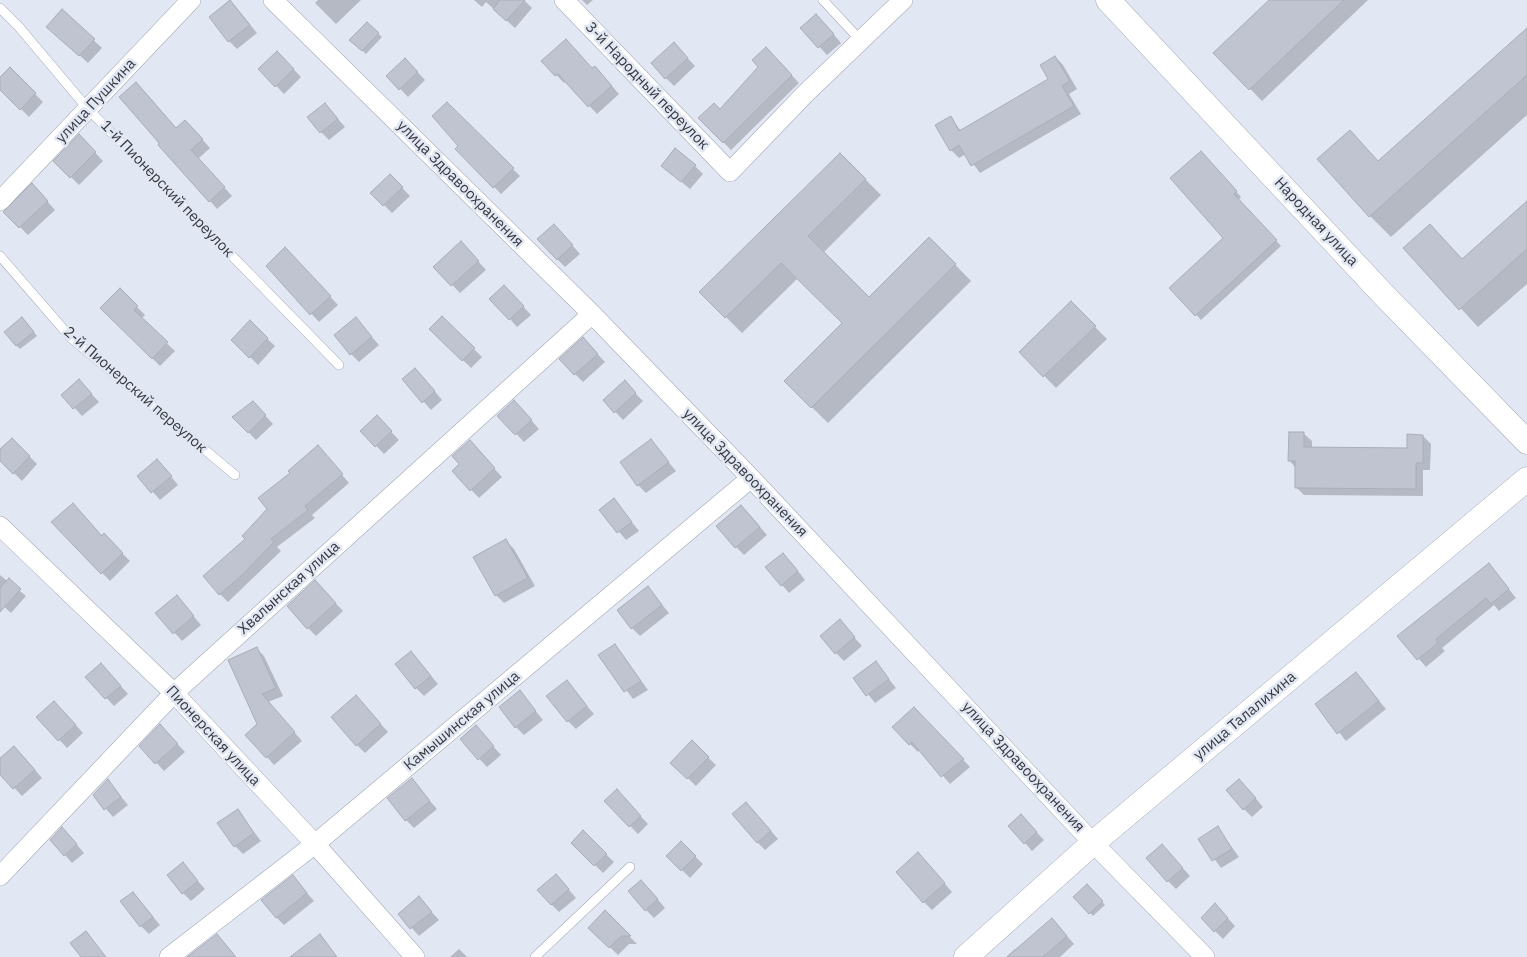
<!DOCTYPE html>
<html>
<head>
<meta charset="utf-8">
<style>
	body { margin:0 }
	canvas { display:block; background:#e2e7f4 }
</style>
</head>
<body>
<canvas width="1527" height="957"></canvas>
<script>
const c = document.querySelector('canvas').getContext('2d');
c.lineJoin = 'round';
function fill(path, color) { c.fillStyle = color; c.fill(path, 'evenodd'); }
const shape = rows => new Path2D(rows.map(r => 'M' + r).join(''));
function strokePath(path, color, width, dash) { c.strokeStyle = color; c.lineWidth = width; c.lineCap = dash ? 'butt' : 'round'; c.setLineDash(dash || []); c.stroke(path); }
function drawText(font, color, halo, rows, align = 'center') {
  c.font = font + ' "IBM Plex Sans",sans-serif'; c.lineWidth = 5; c.setLineDash([]); c.textBaseline = 'middle'; c.strokeStyle = halo; c.fillStyle = color; for (const [text, x, y, turn = 0] of rows) {
    c.save(); c.translate(x, y); c.rotate((+turn || 0) * Math.PI / 180); c.textAlign = isNaN(turn) ? turn : align; if (halo) c.strokeText(text, 0, 0); c.fillText(text, 0, 0); c.restore();
  }
}
const shadow = shape([
	[318,0,361,0,336,24,315,3],
	[474,0,524,0,532,8,515,28,486,2,482,7],
	[582,0,593,0,587,5],
	[1271,0,1368,0,1262,101,1215,53],
	[238,10,257,33,237,49,229,41],
	[62,11,102,48,88,63,56,34],
	[367,23,382,37,366,54,351,40],
	[824,23,841,43,827,55,802,28],
	[1527,29,1527,115,1391,237,1370,216,1350,132,1379,162],
	[674,44,695,66,674,86,666,78],
	[277,52,301,77,284,94,260,69],
	[774,56,799,83,731,150,700,118,720,111],
	[1055,57,1063,65,1077,89,1069,94,1081,114,980,173,966,154,959,158,951,150,951,118,961,131,1050,80],
	[405,59,425,80,408,97,388,76],
	[543,61,593,70,603,76,619,94,597,114,566,81,564,83],
	[10,69,43,102,29,117,0,88,0,78],
	[144,91,177,129,193,129,210,148,198,159,232,196,217,209,161,143],
	[325,104,345,127,329,140,321,132],
	[447,104,520,176,501,194,457,149,460,146],
	[79,136,103,161,79,185,55,161],
	[840,154,881,195,823,253,869,298,929,238,971,281,828,423,785,381,843,323,798,278,742,333,701,292],
	[1206,157,1241,197,1238,200,1281,246,1201,320,1171,288,1225,238],
	[695,166,703,174,690,189,671,173],
	[390,175,410,196,392,213,372,193],
	[40,193,55,210,28,235,5,212],
	[1527,203,1527,284,1478,327,1405,248,1430,225,1463,260],
	[562,234,580,254,565,267,557,259],
	[469,251,486,270,460,293,435,267],
	[293,257,338,305,319,322,268,266],
	[120,290,145,315,141,319,175,351,160,366,102,308],
	[512,294,531,315,517,327,510,319],
	[1071,303,1107,339,1056,388,1021,352],
	[442,317,482,357,471,368,431,329],
	[356,319,379,345,359,362,351,354],
	[26,322,37,336,20,349,16,345],
	[250,322,275,346,258,365,233,340],
	[591,347,605,362,583,382,575,374],
	[423,377,442,400,431,410,404,379],
	[87,389,99,402,82,416,63,395],
	[632,390,643,401,623,420,604,400],
	[253,402,273,424,256,440,234,417],
	[522,410,539,429,524,442,499,416],
	[377,417,399,440,384,454,362,431],
	[1304,434,1312,441,1312,449,1408,450,1423,436,1431,444,1430,470,1423,470,1423,496,1304,495,1296,487,1296,468,1289,460],
	[12,439,37,464,22,481,0,459,0,451],
	[651,441,676,471,646,493,638,485],
	[477,450,502,477,479,498,453,471],
	[325,455,349,483,312,515,315,518,277,547,281,551,228,602,220,594,247,539],
	[165,469,178,485,160,500,139,476],
	[614,500,639,531,626,540,601,510],
	[749,514,767,535,744,555,736,547],
	[53,522,102,537,104,535,130,561,110,581],
	[506,541,514,549,535,586,504,603,496,595],
	[791,562,805,580,789,593,782,585],
	[1489,565,1516,598,1499,611,1494,605,1442,648,1445,651,1426,667,1399,636],
	[0,575,26,596,11,613,0,603],
	[648,588,669,613,640,636,632,628],
	[323,590,343,611,316,636,308,628],
	[184,605,201,625,182,641,157,613],
	[847,629,862,646,844,661,836,653],
	[615,645,648,690,633,699,600,655],
	[256,648,264,656,283,696,268,702,302,741,274,765,267,757,259,725],
	[411,652,438,684,424,696,416,688],
	[876,663,896,688,875,703,855,678],
	[109,673,128,694,114,706,87,677],
	[1356,673,1386,709,1346,741,1317,704],
	[566,682,594,714,576,729,568,721],
	[520,692,543,720,524,735,516,727],
	[364,705,388,732,365,753,357,745],
	[62,710,83,733,67,748,38,717],
	[922,716,970,767,950,784,920,749,918,752,910,744],
	[168,734,185,752,164,771,141,746],
	[483,735,501,755,487,767,461,739],
	[692,742,716,765,696,786,672,763],
	[22,755,42,778,22,796,0,773,0,760],
	[411,779,437,809,414,828,406,820],
	[108,781,128,805,113,817,94,795],
	[1247,788,1263,807,1252,817,1244,809],
	[624,799,648,824,638,834,606,801],
	[237,810,261,841,243,854,235,846],
	[754,811,778,839,765,850,757,842],
	[1029,824,1044,840,1032,851,1025,843],
	[1218,828,1239,857,1221,868,1200,839],
	[583,832,614,862,603,873,573,843],
	[73,840,84,853,72,863,65,855],
	[681,843,703,864,690,878,668,856],
	[1170,854,1190,876,1176,889,1168,881],
	[926,862,952,892,932,910,924,902],
	[183,864,205,889,191,901,183,893],
	[293,877,314,901,284,925,276,917],
	[563,883,576,898,559,912,551,904],
	[1087,885,1105,905,1093,916,1075,897],
	[649,889,665,908,654,918,646,910],
	[133,893,160,925,149,934,141,926],
	[419,898,439,920,419,936,399,914],
	[605,912,637,944,629,944,618,955,590,928],
	[1223,913,1235,926,1223,939,1202,918],
	[1060,928,1074,944,1060,957,1006,957,1015,949,1017,950],
	[459,949,467,957,450,957]
]);
const building = shape([
	[230,0,250,25,228,42,209,17,230,0],
	[500,0,525,0,506,21,493,9,500,0],
	[1269,0,1344,0,1249,90,1213,53,1269,0],
	[62,9,95,39,79,56,46,27,62,9],
	[816,14,834,34,818,48,800,28,816,14],
	[367,22,379,33,362,51,349,40,367,22],
	[1527,28,1527,75,1369,217,1317,159,1350,130,1378,161,1527,28],
	[566,39,592,68,595,66,612,86,588,107,558,74,555,76,541,61,566,39],
	[674,42,688,58,665,79,651,63,674,42],
	[766,47,792,75,723,143,698,118,714,103,720,109,758,67,752,60,766,47],
	[277,51,294,69,275,87,258,69,277,51],
	[1055,56,1070,81,1062,86,1074,106,971,166,959,145,950,151,935,125,951,116,959,131,1048,79,1040,65,1055,56],
	[405,58,418,72,399,90,386,76,405,58],
	[10,67,36,93,20,110,0,90,0,77,10,67],
	[136,82,176,128,185,120,203,139,191,150,225,187,209,202,158,145,159,143,119,97,136,82],
	[447,102,514,168,493,188,455,149,458,146,432,116,447,102],
	[325,103,338,119,320,133,307,117,325,103],
	[79,134,96,152,70,178,53,161,79,134],
	[675,148,696,165,681,182,661,166,675,148],
	[1201,151,1237,191,1234,194,1277,240,1195,316,1169,288,1223,238,1170,178,1201,151],
	[840,153,866,179,808,236,869,297,929,237,956,264,811,408,784,381,842,323,781,263,725,318,699,292,840,153],
	[390,174,403,187,383,206,370,193,390,174],
	[32,183,48,201,19,228,3,212,32,183],
	[1527,201,1527,249,1459,310,1403,248,1430,224,1462,259,1527,201],
	[554,224,573,245,557,260,537,239,554,224],
	[461,241,479,261,451,286,433,267,461,241],
	[285,247,331,296,310,315,266,266,285,247],
	[504,285,524,306,509,320,489,299,504,285],
	[120,288,138,306,134,310,168,342,152,359,100,308,120,288],
	[1071,301,1096,326,1043,377,1019,352,1071,301],
	[442,316,475,348,462,361,429,329,442,316],
	[22,317,34,332,16,346,4,332,22,317],
	[356,317,372,337,350,355,334,335,356,317],
	[250,320,268,338,249,358,231,340,250,320],
	[583,337,598,354,574,375,559,359,583,337],
	[415,368,435,391,422,403,402,379,415,368],
	[79,379,92,394,73,409,61,395,79,379],
	[625,380,636,393,614,413,603,400,625,380],
	[514,400,532,420,515,435,497,416,514,400],
	[253,401,266,415,248,433,232,417,253,401],
	[377,415,392,431,375,447,360,431,377,415],
	[1289,432,1304,432,1304,447,1407,448,1407,434,1423,435,1423,463,1416,463,1416,489,1295,488,1295,461,1288,461,1289,432],
	[12,438,30,456,13,474,0,461,0,449,12,438],
	[651,439,669,462,637,486,620,462,651,439],
	[470,440,495,468,470,491,452,471,459,464,452,456,470,440],
	[318,445,343,474,305,506,308,510,271,539,274,542,241,576,219,595,203,576,245,539,242,536,267,509,258,498,290,473,288,471,318,445],
	[157,459,172,476,151,493,137,476,157,459],
	[614,498,632,522,617,533,599,510,614,498],
	[73,503,102,536,104,533,123,553,101,574,51,522,73,503],
	[741,505,760,527,735,548,716,526,741,505],
	[506,539,528,578,495,596,473,557,506,539],
	[783,553,798,571,781,586,765,567,783,553],
	[1489,563,1509,589,1491,604,1486,598,1436,639,1438,643,1417,660,1397,636,1489,563],
	[9,578,21,589,0,612,0,588,9,578],
	[315,580,336,603,307,629,287,606,315,580],
	[648,586,662,605,631,629,617,610,648,586],
	[177,595,194,616,173,634,155,613,177,595],
	[840,619,855,637,835,654,820,636,840,619],
	[615,644,641,681,624,692,598,655,615,644],
	[257,647,276,688,262,694,295,732,266,758,245,735,257,724,228,660,257,647],
	[411,651,431,676,415,689,395,664,411,651],
	[876,661,889,679,866,696,853,678,876,661],
	[101,663,121,686,105,699,85,677,101,663],
	[1356,672,1379,701,1337,734,1315,704,1356,672],
	[567,680,587,706,567,722,546,696,567,680],
	[520,690,536,711,515,728,499,707,520,690],
	[356,695,381,724,356,746,331,717,356,695],
	[54,701,76,725,58,741,36,717,54,701],
	[914,707,964,759,941,777,912,742,909,745,892,727,914,707],
	[160,724,178,744,155,764,139,746,160,724],
	[476,725,494,746,478,760,460,739,476,725],
	[692,740,709,757,687,779,670,763,692,740],
	[14,746,35,770,13,789,0,775,0,758,14,746],
	[412,778,430,801,405,821,387,798,412,778],
	[108,779,121,797,104,810,93,795,108,779],
	[1239,779,1256,798,1243,810,1226,790,1239,779],
	[617,789,641,816,629,827,604,801,617,789],
	[746,802,771,831,757,843,732,814,746,802],
	[238,809,254,833,234,847,217,823,238,809],
	[1021,814,1037,832,1024,844,1008,826,1021,814],
	[1218,826,1232,849,1212,861,1198,839,1218,826],
	[62,827,77,844,64,856,50,840,62,827],
	[583,830,607,854,594,866,571,843,583,830],
	[681,841,696,856,681,871,666,856,681,841],
	[1162,844,1183,868,1167,882,1146,858,1162,844],
	[918,852,945,883,923,903,896,872,918,852],
	[183,862,198,881,182,894,167,875,183,862],
	[556,874,569,889,551,905,537,890,556,874],
	[293,875,307,893,276,918,261,900,293,875],
	[641,880,658,899,645,911,628,891,641,880],
	[1087,884,1103,901,1089,914,1073,897,1087,884],
	[133,892,153,917,140,927,120,901,133,892],
	[419,896,432,912,410,929,398,914,419,896],
	[1215,903,1228,918,1214,932,1201,918,1215,903],
	[605,910,631,936,621,936,609,948,588,928,605,910],
	[1052,918,1067,936,1043,957,1007,957,1052,918],
	[86,931,106,957,81,957,70,943,86,931],
	[217,934,236,957,187,957,217,934],
	[320,934,337,957,290,957,320,934]
]);
const service = shape([
	[823,0,861,41],
	[0,8,19,27,88,109,339,365],
	[0,256,71,338,235,475],
	[535,957,630,867]
]);
const minor = shape([
	[273,0,592,314,751,478,1093,843,1205,957],
	[564,0,730,172,805,94,903,0],
	[0,201,191,0],
	[0,526,174,693,315,844,415,957],
	[0,876,174,693,592,314],
	[169,957,315,844,751,478]
]);
const tertiary = shape([
	[1108,0,1381,292,1527,442],
	[966,957,1093,843,1527,479]
]);
const streetNames = [
	["3-й Народный переулок",647,86,46],
	["улица Пушкина",96,101,-47],
	["улица Здравоохранения",460,184,45],
	["1-й Пионерский переулок",167,189,46],
	["Народная улица",1316,222,47],
	["2-й Пионерский переулок",135,390,41],
	["улица Здравоохранения",745,473,46],
	["Хвалынская улица",289,588,-42],
	["улица Талалихина",1245,716,-40],
	["Камышинская улица",462,721,-40],
	["Пионерская улица",213,736,47],
	["улица Здравоохранения",1023,767,47]
];
fill(shadow, '#0003');
fill(building, '#bfc4d0');
strokePath(building, '#a8aeb9', 1);
strokePath(service, '#a2a7b3', 10);
strokePath(minor, '#a2a7b3', 20);
strokePath(tertiary, '#a2a7b3', 25);
strokePath(service, '#fff', 9);
strokePath(minor, '#fff', 19);
strokePath(tertiary, '#fff', 24);
drawText('15px', '#36383d', '#e2e7f4', streetNames);
</script>
</body>
</html>
